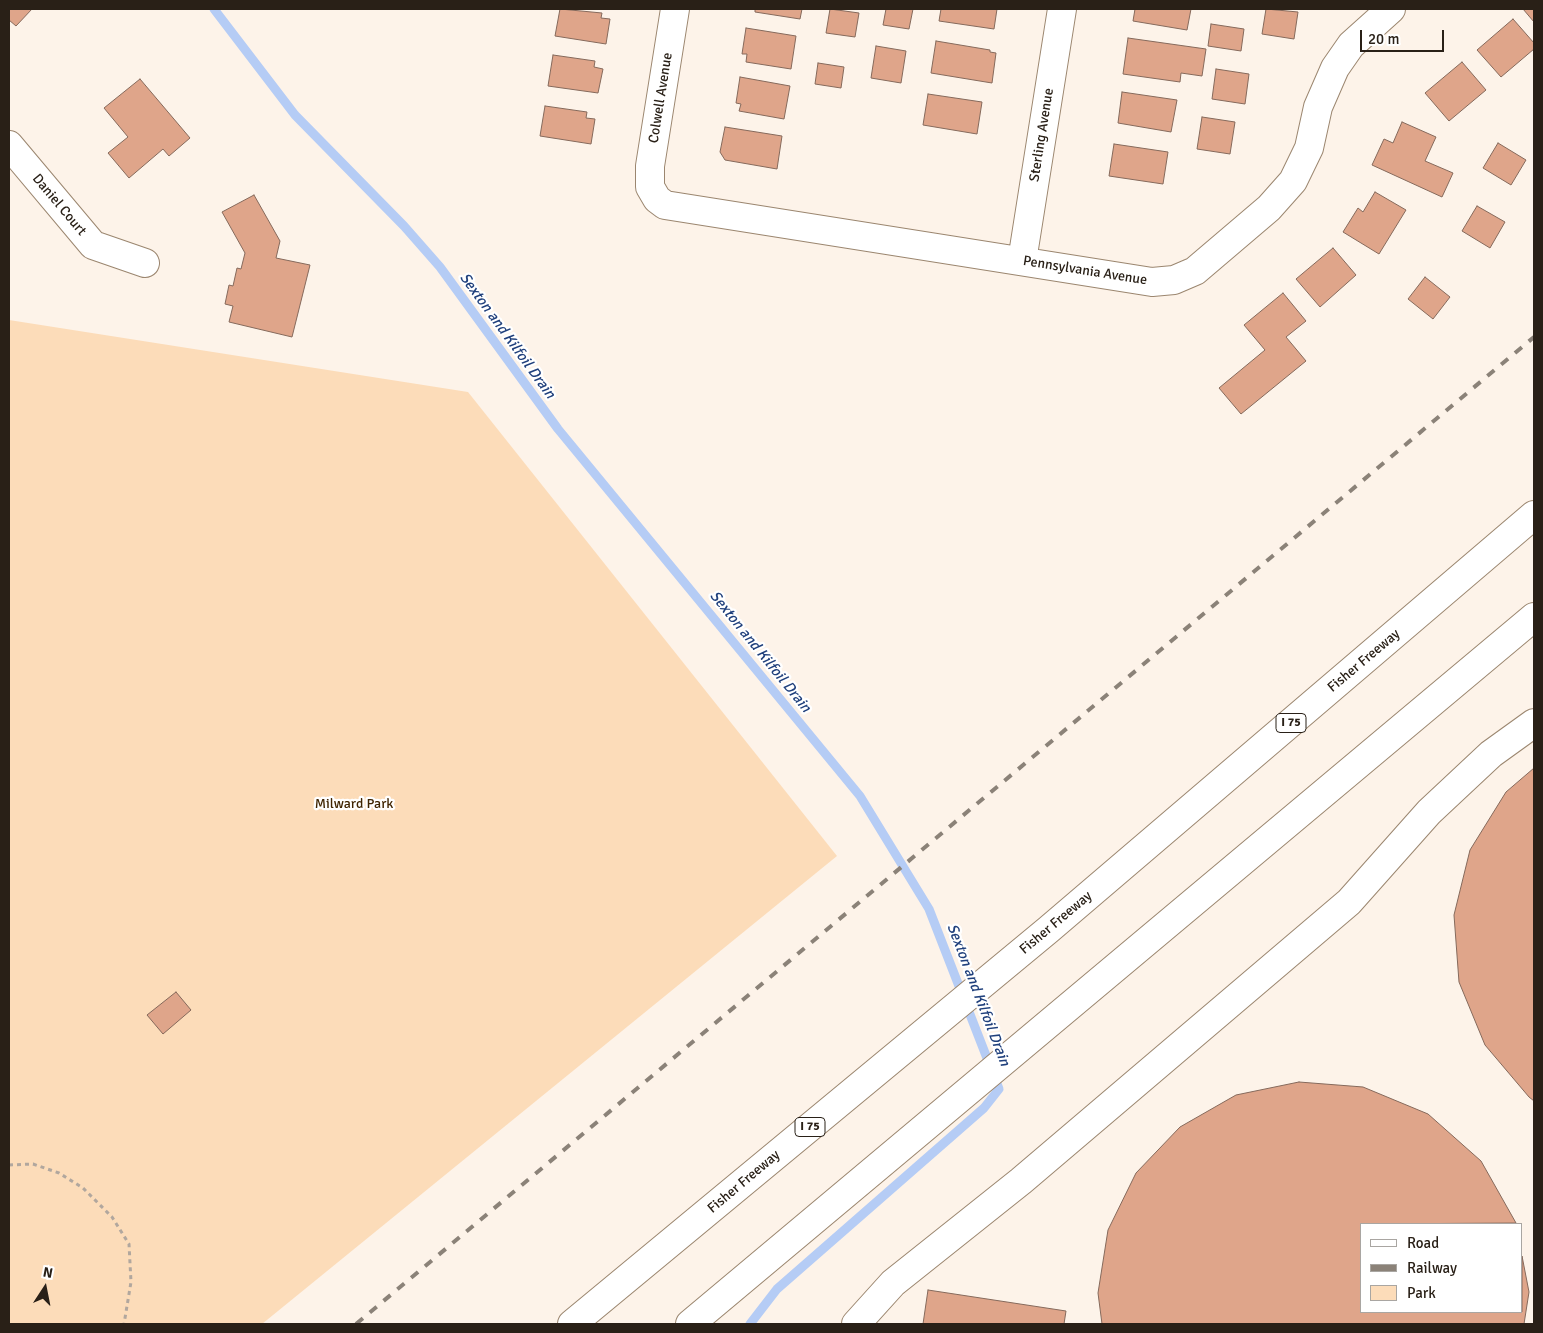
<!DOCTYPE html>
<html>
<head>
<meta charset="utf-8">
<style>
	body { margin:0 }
	#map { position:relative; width:1543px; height:1333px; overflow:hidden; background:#fdf3e9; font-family:Signika,sans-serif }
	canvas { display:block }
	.frame { position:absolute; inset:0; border:10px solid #292017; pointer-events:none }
	.legend { position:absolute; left:1360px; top:1223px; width:162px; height:90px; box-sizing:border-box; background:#fff; border:1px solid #a9a6a2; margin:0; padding:6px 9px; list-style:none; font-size:15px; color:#292017 }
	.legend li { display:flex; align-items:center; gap:10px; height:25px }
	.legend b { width:25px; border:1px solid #a9a6a2 }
	.north { position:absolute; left:20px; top:1263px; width:50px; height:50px; -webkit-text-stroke:4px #fff; paint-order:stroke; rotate:11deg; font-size:14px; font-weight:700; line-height:20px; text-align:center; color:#292017 }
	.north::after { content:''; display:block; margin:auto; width:18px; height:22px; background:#292017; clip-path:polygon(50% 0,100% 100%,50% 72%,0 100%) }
	.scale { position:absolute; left:1360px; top:30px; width:84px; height:22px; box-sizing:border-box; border:2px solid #292017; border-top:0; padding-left:6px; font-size:15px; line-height:18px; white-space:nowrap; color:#292017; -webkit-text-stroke:4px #fff; paint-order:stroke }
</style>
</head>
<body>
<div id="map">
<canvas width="1543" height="1333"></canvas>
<div class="frame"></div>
<ul class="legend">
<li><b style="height:6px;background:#fff"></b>Road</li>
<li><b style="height:6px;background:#8b8278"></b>Railway</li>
<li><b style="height:14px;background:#fcdcb9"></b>Park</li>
</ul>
<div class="north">N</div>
<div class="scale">20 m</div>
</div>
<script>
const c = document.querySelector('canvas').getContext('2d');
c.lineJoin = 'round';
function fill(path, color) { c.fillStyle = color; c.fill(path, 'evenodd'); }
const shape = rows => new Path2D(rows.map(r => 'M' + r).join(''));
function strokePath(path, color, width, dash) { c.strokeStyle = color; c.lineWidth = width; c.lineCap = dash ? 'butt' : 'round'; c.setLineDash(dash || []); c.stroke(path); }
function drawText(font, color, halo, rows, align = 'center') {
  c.font = font + ' Signika,sans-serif'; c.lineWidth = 4.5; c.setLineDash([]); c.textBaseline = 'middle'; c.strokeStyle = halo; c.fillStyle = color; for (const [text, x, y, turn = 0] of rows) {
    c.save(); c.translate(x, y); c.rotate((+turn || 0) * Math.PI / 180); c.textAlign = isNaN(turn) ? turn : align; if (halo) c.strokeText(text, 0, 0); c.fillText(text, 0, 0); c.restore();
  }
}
const green = shape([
	[9,320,468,392,837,856,262,1324,9,1324]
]);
const stream = shape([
	[214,9,295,115,404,226,440,267,558,429,860,796,929,909,999,1089,984,1108,777,1289,750,1324]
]);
const building = shape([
	[9,9,32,9,16,26,9,20,9,9],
	[560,9,602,13,601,18,610,19,606,44,555,36,560,9],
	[755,9,802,9,800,19,755,12,755,9],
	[830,9,859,13,855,37,826,33,830,9],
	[886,9,913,9,909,29,883,25,886,9],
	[941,9,997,9,994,29,939,21,941,9],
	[1135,9,1191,9,1187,30,1133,21,1135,9],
	[1266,9,1298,12,1294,39,1262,34,1266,9],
	[1523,9,1534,9,1534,22,1523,9],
	[1513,19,1534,43,1534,49,1501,77,1477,50,1513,19],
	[1211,24,1244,29,1241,51,1208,46,1211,24],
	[746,28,796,36,791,69,746,62,747,54,742,54,746,28],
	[1128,38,1206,49,1202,76,1181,73,1180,82,1123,74,1128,38],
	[936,41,990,50,990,52,996,53,992,83,931,73,936,41],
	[876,46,906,51,901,83,871,78,876,46],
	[553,55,595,61,594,67,603,69,598,93,548,86,553,55],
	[1462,62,1486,90,1449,121,1425,93,1462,62],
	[818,63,844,67,841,88,815,84,818,63],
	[1216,69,1249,74,1245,104,1212,99,1216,69],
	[740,77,790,86,784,119,739,111,741,104,736,103,740,77],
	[140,79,190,138,169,156,163,149,129,178,108,153,128,137,104,108,140,79],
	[1122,92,1177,100,1171,132,1118,123,1122,92],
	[928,94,982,102,977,134,923,125,928,94],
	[545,106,587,112,586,118,595,119,591,144,540,136,545,106],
	[1202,117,1235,122,1230,154,1197,149,1202,117],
	[1402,122,1436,137,1425,161,1453,173,1442,197,1372,165,1384,139,1393,143,1402,122],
	[725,127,782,136,777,169,725,160,720,152,725,127],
	[1498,143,1526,160,1511,185,1483,168,1498,143],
	[1114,144,1168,152,1163,184,1109,176,1114,144],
	[1375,192,1406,210,1379,254,1343,232,1358,208,1363,212,1375,192],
	[254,195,280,241,276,258,310,265,292,337,229,322,233,306,225,304,229,285,233,286,237,268,241,269,245,253,222,212,254,195],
	[1477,206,1505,222,1490,248,1462,231,1477,206],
	[1333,248,1356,275,1320,307,1296,279,1333,248],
	[1425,277,1450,297,1433,319,1408,299,1425,277],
	[1283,293,1306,321,1286,337,1306,361,1241,414,1219,388,1265,350,1244,325,1283,293],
	[1534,768,1534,1101,1529,1097,1485,1045,1459,982,1454,915,1470,850,1506,792,1534,768],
	[176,992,191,1010,163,1034,147,1015,176,992],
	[1299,1082,1363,1087,1428,1114,1481,1161,1516,1223,1362,1224,1362,1312,1522,1312,1522,1256,1529,1292,1524,1324,1102,1324,1098,1293,1108,1230,1136,1173,1180,1127,1236,1095,1299,1082],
	[928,1290,1066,1311,1064,1324,923,1324,928,1290]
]);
const path = shape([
	[9,1165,33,1164,59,1173,83,1188,112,1217,129,1244,131,1282,124,1324]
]);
const minor = shape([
	[675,9,650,166,650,187,657,199,665,205,1152,282,1174,280,1195,271,1269,208,1293,181,1309,148,1318,107,1335,68,1351,45,1391,9],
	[9,145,93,245,145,263],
	[1022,261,1062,9],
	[856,1324,893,1283,1021,1181,1349,902,1429,812,1491,754,1534,723]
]);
const highway = shape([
	[572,1324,1048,930,1534,515],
	[690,1324,1534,617]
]);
const rail = shape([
	[356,1324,1534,337]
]);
const shields = [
	[1291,723,30],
	[810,1127,30]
];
const shieldNames = [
	["I 75",1291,723],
	["I 75",810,1127]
];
const streetNames = [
	["Colwell Avenue",661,98,-81],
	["Sterling Avenue",1042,135,-81],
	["Daniel Court",59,205,50],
	["Pennsylvania Avenue",1085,271,9],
	["Fisher Freeway",1364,661,-40],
	["Fisher Freeway",1056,923,-40],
	["Fisher Freeway",744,1182,-40]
];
const parkNames = [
	["Milward Park",354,804]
];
const waterNames = [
	["Sexton and Kilfoil Drain",507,336,54],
	["Sexton and Kilfoil Drain",760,652,51],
	["Sexton and Kilfoil Drain",978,995,69]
];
fill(green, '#fcdcb9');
strokePath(stream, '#b5ccf5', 9);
fill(building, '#dfa58a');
strokePath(building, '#85695b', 1);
strokePath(minor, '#9b866f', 30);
strokePath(highway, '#9b866f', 30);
strokePath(path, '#b1a79e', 3, [4, 4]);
strokePath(minor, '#fff', 28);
strokePath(highway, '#fff', 28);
strokePath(rail, '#8b8278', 4, [9, 9]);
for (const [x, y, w] of shields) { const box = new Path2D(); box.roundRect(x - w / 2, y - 9.5, w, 19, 4); c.fillStyle = '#fff'; c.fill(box); strokePath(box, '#292017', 1); }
drawText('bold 12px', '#292017', null, shieldNames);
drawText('14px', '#292017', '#fff', streetNames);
drawText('14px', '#3f2400', '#fff', parkNames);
drawText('italic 15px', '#20407c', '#fff', waterNames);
</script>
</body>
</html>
